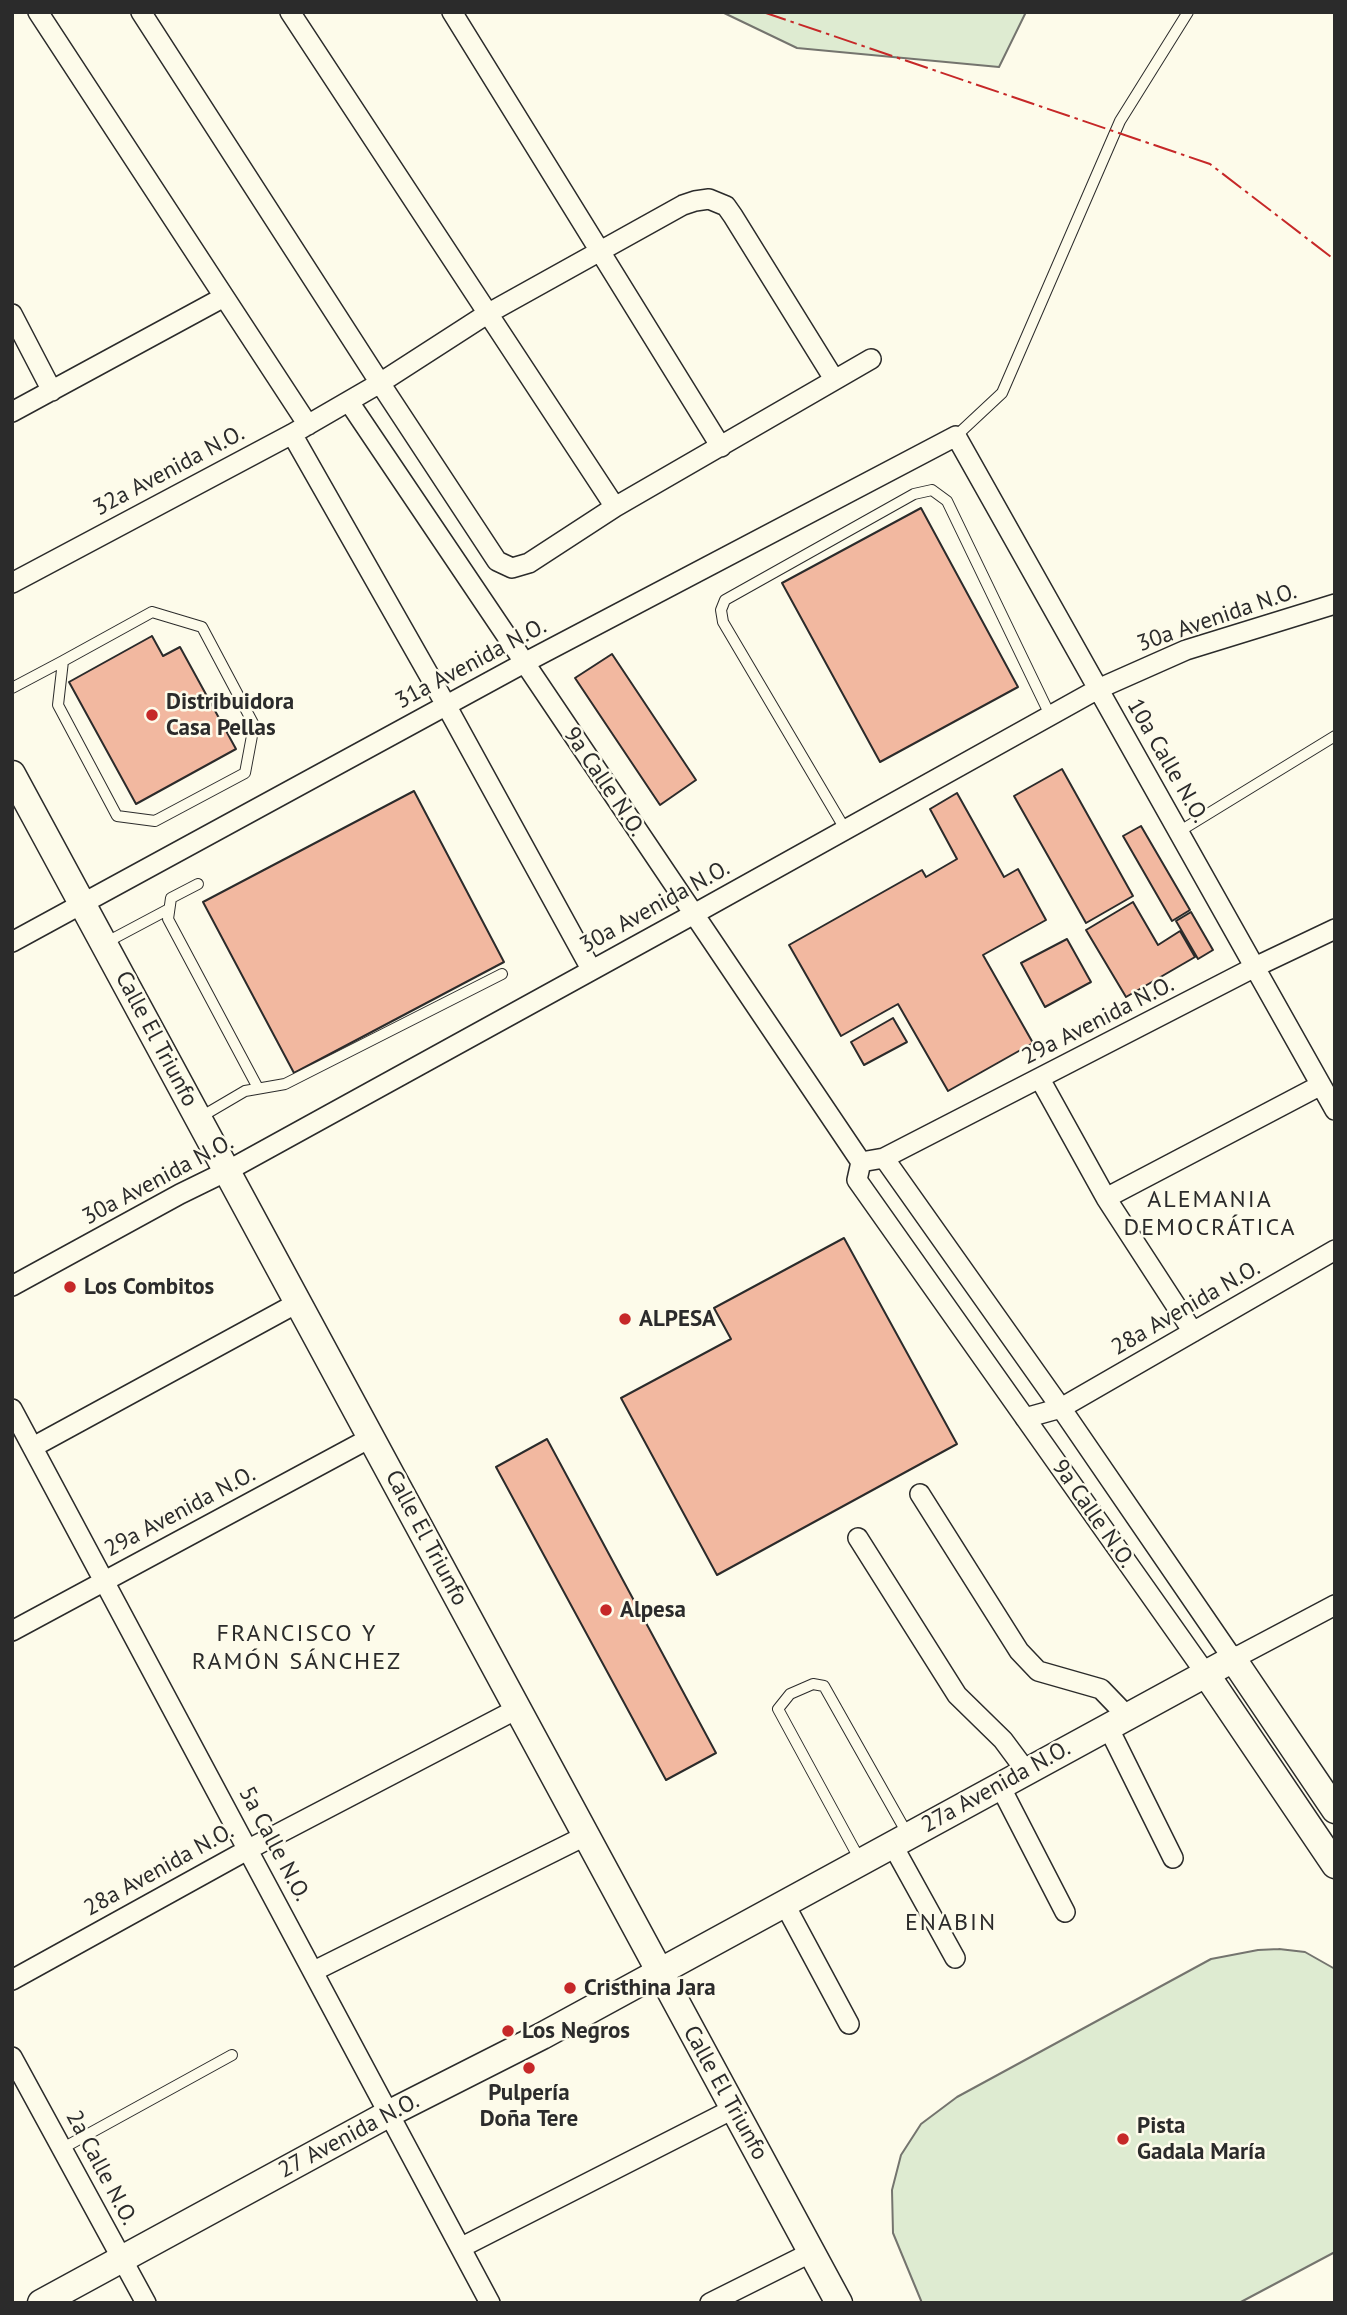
<!DOCTYPE html>
<html>
<head>
<meta charset="utf-8">
<style>
	body { margin:0 }
	#map { position:relative; width:1347px; height:2315px; overflow:hidden; background:#fdfbea; font-family:"PT Sans",sans-serif }
	canvas { display:block }
	.frame { position:absolute; inset:0; border:14px solid #2b2b2b; pointer-events:none }
</style>
</head>
<body>
<div id="map">
<canvas width="1347" height="2315"></canvas>
<div class="frame"></div>
</div>
<script>
const c = document.querySelector('canvas').getContext('2d');
c.lineJoin = 'round';
function fill(path, color) { c.fillStyle = color; c.fill(path, 'evenodd'); }
const shape = rows => new Path2D(rows.map(r => 'M' + r).join(''));
function strokePath(path, color, width, dash) { c.strokeStyle = color; c.lineWidth = width; c.lineCap = dash ? 'butt' : 'round'; c.setLineDash(dash || []); c.stroke(path); }
function drawText(font, color, halo, rows, align = 'center') {
  c.font = font + ' "PT Sans",sans-serif'; c.lineWidth = 5; c.setLineDash([]); c.textBaseline = 'middle'; c.strokeStyle = halo; c.fillStyle = color; for (const [text, x, y, turn = 0] of rows) {
    c.save(); c.translate(x, y); c.rotate((+turn || 0) * Math.PI / 180); c.textAlign = isNaN(turn) ? turn : align; if (halo) c.strokeText(text, 0, 0); c.fillText(text, 0, 0); c.restore();
  }
}
const green = shape([
	[722,12,1026,12,999,67,797,48,722,12],
	[1279,1949,1305,1952,1335,1969,1335,2252,1239,2303,922,2303,893,2233,892,2190,901,2155,921,2124,957,2097,1211,1959,1258,1950,1279,1949]
]);
const building = shape([
	[921,508,1018,687,880,762,782,583,921,508],
	[152,636,163,656,180,647,236,749,136,804,69,682,152,636],
	[612,654,696,780,660,805,575,678,612,654],
	[1062,769,1133,896,1086,923,1014,796,1062,769],
	[414,791,504,962,294,1073,203,902,414,791],
	[957,793,1004,877,1018,869,1046,920,983,955,1033,1043,948,1091,898,1004,841,1036,789,945,922,870,926,877,957,859,930,809,957,793],
	[1141,826,1190,910,1172,921,1123,836,1141,826],
	[1133,902,1158,945,1180,931,1195,957,1126,997,1086,930,1133,902],
	[1191,912,1213,950,1198,959,1176,921,1191,912],
	[1067,939,1091,982,1045,1007,1021,963,1067,939],
	[893,1018,907,1042,864,1065,851,1042,893,1018],
	[844,1238,957,1444,717,1575,621,1398,731,1339,714,1308,844,1238],
	[547,1439,716,1753,666,1780,496,1467,547,1439]
]);
const lane = shape([
	[956,436,1002,393,1120,121,1188,12],
	[152,612,202,627,254,725,245,773,155,821,117,816,58,705,63,661,152,612],
	[12,688,63,661],
	[845,829,723,622,721,610,725,600,914,494,932,490,947,501,1050,715],
	[1180,831,1335,736],
	[198,884,171,898,168,919,258,1088],
	[105,943,169,909],
	[199,1118,245,1091,285,1084,502,974],
	[860,1860,778,1709,790,1694,813,1684,824,1686,908,1835],
	[63,2148,232,2055]
]);
const street = shape([
	[38,12,308,425],
	[141,12,380,383,487,314,683,205,695,201,709,199,726,206,733,216,834,379],
	[290,12,615,507],
	[452,12,721,447],
	[12,314,52,391],
	[349,402,861,1162,884,1158,1061,1408,1233,1659,1335,1605],
	[12,412,224,297],
	[292,434,446,705,591,969],
	[12,583,292,434,380,383,497,561,512,568,529,563,615,507,871,359],
	[12,942,524,663,956,436,1335,1110],
	[1040,1079,1106,1198,1193,1332],
	[884,1158,1255,967,1335,929],
	[861,1162,857,1180,1206,1674],
	[1106,1198,1321,1085],
	[12,1286,180,1194,227,1171,694,914,1098,689,1186,650,1335,604],
	[12,1409,490,2303],
	[1025,1418,1061,1408,1335,1250],
	[33,1447,299,1302],
	[920,1494,1019,1651,1038,1671,1101,1689,1127,1716],
	[858,1538,957,1695,1003,1740,1026,1771],
	[12,1631,372,1437],
	[1108,1727,1173,1858],
	[1000,1786,1065,1912],
	[892,1844,955,1958],
	[784,1903,849,2024],
	[314,1971,585,1836],
	[12,1980,249,1849,517,1709],
	[12,2057,146,2303],
	[462,2247,733,2109],
	[710,2303,812,2252]
]);
const secondary = shape([
	[12,774,839,2303],
	[1206,1674,1335,1865],
	[41,2303,390,2113,542,2036,1233,1659,1335,1810]
]);
const power = shape([
	[763,12,1210,164,1335,260]
]);
const markers = [
	[152,715,7,"#c62828"],
	[70,1287,7,"#c62828"],
	[625,1319,7,"#c62828"],
	[606,1610,7,"#c62828"],
	[570,1988,7,"#c62828"],
	[508,2031,7,"#c62828"],
	[529,2068,7,"#c62828"],
	[1123,2139,7,"#c62828"]
];
const streetNames = [
	["32a Avenida N.O.",169,471,-28],
	["30a Avenida N.O.",1217,618,-19],
	["31a Avenida N.O.",471,664,-28],
	["10a Calle N.O.",1167,761,60],
	["9a Calle N.O.",604,782,56],
	["30a Avenida N.O.",655,907,-29],
	["29a Avenida N.O.",1098,1021,-27],
	["Calle El Triunfo",156,1039,62],
	["30a Avenida N.O.",158,1180,-28],
	["28a Avenida N.O.",1186,1308,-30],
	["29a Avenida N.O.",180,1512,-28],
	["9a Calle N.O.",1093,1514,55],
	["Calle El Triunfo",426,1538,62],
	["27a Avenida N.O.",996,1787,-29],
	["5a Calle N.O.",274,1844,62],
	["28a Avenida N.O.",159,1870,-29],
	["Calle El Triunfo",725,2093,61],
	["27 Avenida N.O.",349,2136,-28],
	["2a Calle N.O.",101,2168,62]
];
const poiNames = [
	["Distribuidora",166,702],
	["Casa Pellas",166,728],
	["Los Combitos",84,1287],
	["ALPESA",639,1319],
	["Alpesa",620,1610],
	["Cristhina Jara",584,1988],
	["Los Negros",522,2031],
	["Pulpería",529,2093,"center"],
	["Doña Tere",529,2119,"center"],
	["Pista",1137,2126],
	["Gadala María",1137,2152]
];
const neighbourhoodNames = [
	["ALEMANIA",1210,1200],
	["DEMOCRÁTICA",1210,1228],
	["FRANCISCO Y",297,1634],
	["RAMÓN SÁNCHEZ",297,1662],
	["ENABIN",951,1923]
];
fill(green, '#deebd1');
strokePath(green, '#74746e', 2);
fill(building, '#f2b8a0');
strokePath(building, '#2b2b2b', 2);
strokePath(lane, '#2b2b2b', 12);
strokePath(street, '#2b2b2b', 22);
strokePath(secondary, '#2b2b2b', 29);
strokePath(lane, '#fdfbea', 10);
strokePath(street, '#fdfbea', 19);
strokePath(secondary, '#fdfbea', 26);
strokePath(power, '#c62828', 2, [24, 5, 3.5, 5]);
for (const [x, y, r, color] of markers) { const dot = new Path2D(); dot.arc(x, y, r, 0, 2 * Math.PI); c.fillStyle = color; c.fill(dot); strokePath(dot, '#fdfbea', 2.5); }
drawText('23px', '#2b2b2b', '#fdfbea', streetNames);
drawText('bold 23px', '#2b2b2b', '#fdfbea', poiNames, 'left');
c.letterSpacing = '2px';
drawText('24px', '#2b2b2b', '#fdfbea', neighbourhoodNames);
c.letterSpacing = '0px';
</script>
</body>
</html>
